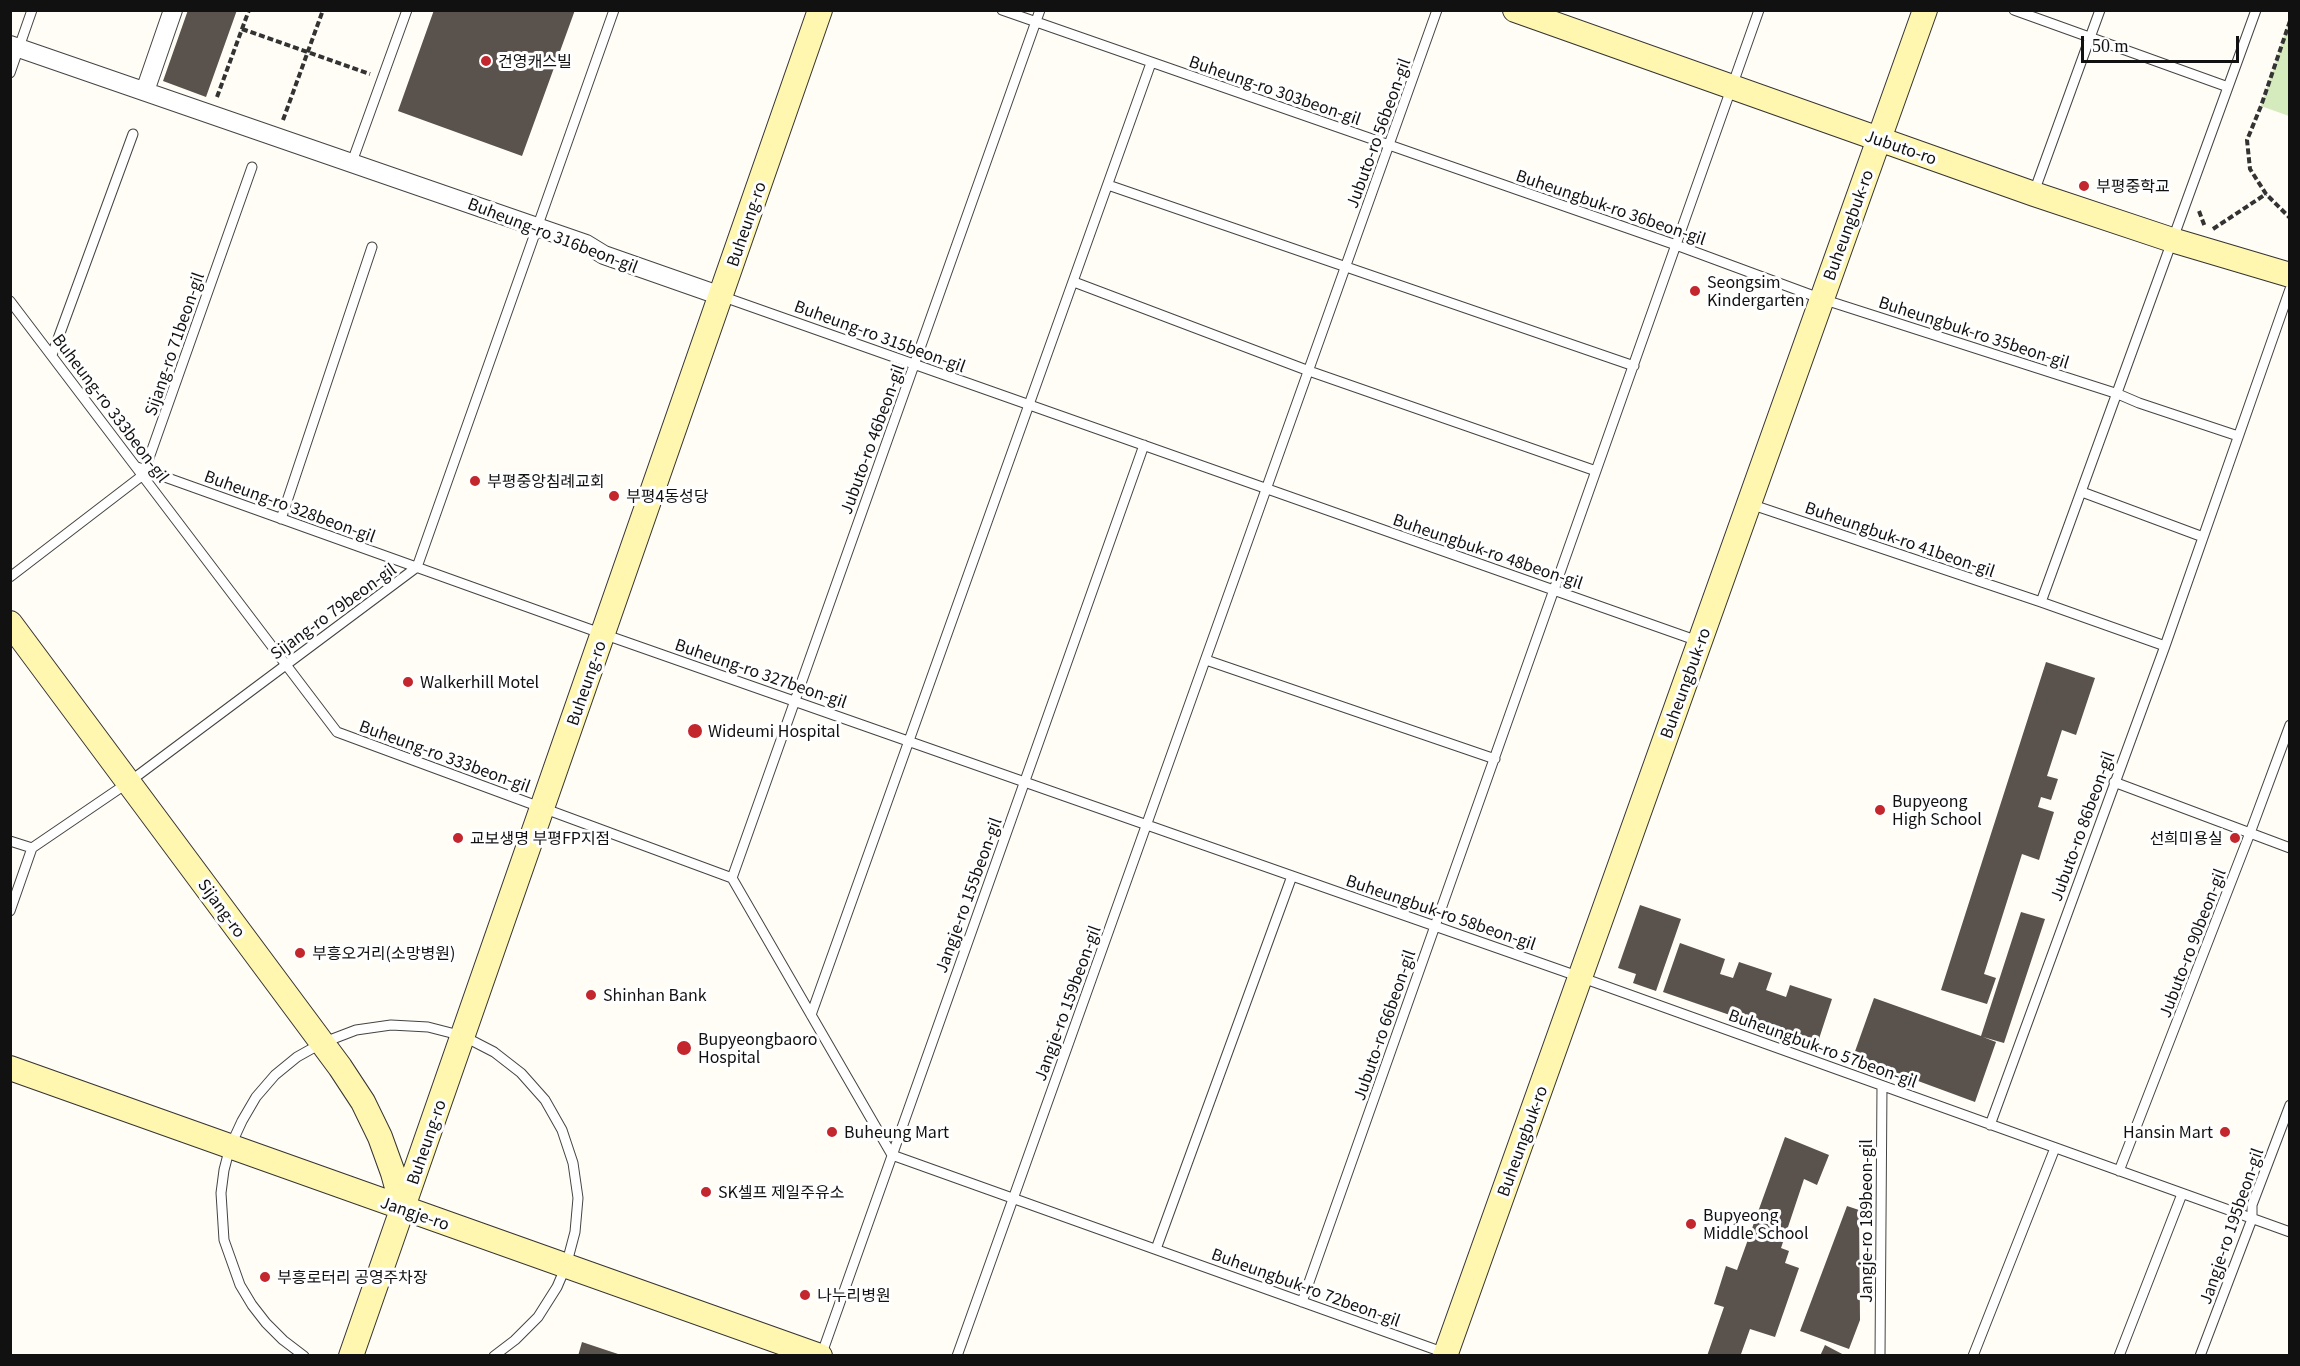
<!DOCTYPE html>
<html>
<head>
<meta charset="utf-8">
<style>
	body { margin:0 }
	#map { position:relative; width:2300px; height:1366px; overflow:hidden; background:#fffdf5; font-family:Georgia,serif }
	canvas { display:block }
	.frame { position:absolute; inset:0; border:12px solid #111; pointer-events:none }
	.scale { position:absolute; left:2081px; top:36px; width:158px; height:27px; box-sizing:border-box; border:3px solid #111; border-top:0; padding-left:8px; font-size:18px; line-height:21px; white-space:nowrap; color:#111; -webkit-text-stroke:4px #fff; paint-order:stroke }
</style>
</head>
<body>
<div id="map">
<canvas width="2300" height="1366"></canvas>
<div class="frame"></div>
<div class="scale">50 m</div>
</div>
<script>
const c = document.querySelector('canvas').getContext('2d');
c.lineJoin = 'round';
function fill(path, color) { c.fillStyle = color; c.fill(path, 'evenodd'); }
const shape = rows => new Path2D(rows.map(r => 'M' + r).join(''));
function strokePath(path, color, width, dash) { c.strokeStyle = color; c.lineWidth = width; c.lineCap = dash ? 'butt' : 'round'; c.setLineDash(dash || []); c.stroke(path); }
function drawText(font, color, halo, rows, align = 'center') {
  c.font = font + ' Georgia,"Noto Sans KR",serif'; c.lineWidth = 6; c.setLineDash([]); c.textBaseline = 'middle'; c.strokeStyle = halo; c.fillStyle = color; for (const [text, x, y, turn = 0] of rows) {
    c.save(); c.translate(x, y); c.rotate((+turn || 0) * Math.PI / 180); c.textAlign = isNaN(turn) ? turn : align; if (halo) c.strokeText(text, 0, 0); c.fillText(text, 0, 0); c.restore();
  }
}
const green = shape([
	[2289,21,2289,116,2261,106]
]);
const building = shape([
	[188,10,237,10,206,97,163,81],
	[434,10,575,10,522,156,398,111],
	[2046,662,2095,678,2076,735,2062,730,2047,776,2058,779,2051,800,2041,797,2038,807,2054,812,2039,860,2022,854,1984,974,1996,978,1987,1004,1941,990],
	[1640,905,1681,919,1656,991,1633,983,1636,974,1618,968],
	[2021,912,2045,919,2004,1043,1983,1037,1996,1042,1975,1102,1853,1057,1874,998,1981,1036],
	[1680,943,1725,959,1720,974,1733,978,1739,962,1772,973,1766,990,1786,997,1790,985,1832,999,1817,1045,1663,992],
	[1785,1137,1829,1155,1817,1185,1804,1179,1781,1248,1789,1251,1785,1263,1799,1268,1775,1337,1750,1329,1741,1354,1746,1356,1707,1356,1724,1307,1714,1304,1726,1266,1737,1270],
	[1847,1206,1859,1210,1860,1320,1849,1349,1800,1331],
	[582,1342,621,1355,621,1356,578,1356],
	[1825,1345,1846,1356,1820,1356]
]);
const path = shape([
	[2290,21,2261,106,2247,140,2250,169,2266,194,2290,218],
	[242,29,370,74],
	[217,97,249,10],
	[283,120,323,10],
	[2199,211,2205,227],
	[2213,229,2266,194]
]);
const lane = shape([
	[1002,10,1676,245,1822,299,2118,394,2139,403,2238,436],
	[2014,10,2228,87],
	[10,73,32,10],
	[352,162,407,10],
	[1108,185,1634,366],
	[2034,192,2100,10],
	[1074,282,1309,371,1596,471],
	[721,296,1698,641],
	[10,301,337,732,732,878,892,1155,1445,1353],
	[52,355,133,134],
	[137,467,603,634,1580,977,2290,1232],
	[2082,492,2203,537],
	[1750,504,2041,602,2165,646],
	[281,519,372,247],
	[10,577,143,475,252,167],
	[2041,602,2256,10],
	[1206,660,1495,759],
	[2114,782,2290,848],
	[10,841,32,848],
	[32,848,129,782,417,567,614,10],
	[732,878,1040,10],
	[10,911,32,848],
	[811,1015,1151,63],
	[1990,1125,2165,646,2290,289],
	[2119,1171,2250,833,2290,725],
	[1156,1249,1292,876],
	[1302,1302,1759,10],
	[304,1356,283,1340,266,1323,252,1305,240,1285,224,1240,221,1193,224,1170,230,1147,242,1121,256,1097,275,1075,297,1057,322,1043,356,1030,391,1025,428,1027,463,1036,494,1052,521,1073,545,1100,562,1130,573,1163,578,1198,575,1232,566,1266,557,1287,538,1317,515,1340,494,1356],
	[821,1356,1144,445],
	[957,1356,1437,10],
	[1880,1356,1882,1086],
	[1973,1356,2055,1148],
	[2119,1356,2182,1194],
	[2200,1356,2252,1219,2252,1205,2290,1105]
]);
const street = shape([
	[10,45,586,244,604,255,721,296],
	[145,91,173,10]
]);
const secondary = shape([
	[1515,10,2034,194,2172,240,2290,275],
	[10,623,340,1067,363,1102,380,1137,393,1173,403,1209],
	[10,1068,820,1356],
	[351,1356,820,10],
	[1445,1356,1925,10]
]);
const markers = [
	[486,61,6,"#c4262e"],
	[2084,186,6,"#c4262e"],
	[1695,291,6,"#c4262e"],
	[475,481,6,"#c4262e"],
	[614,496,6,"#c4262e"],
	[408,682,6,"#c4262e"],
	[695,731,8,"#c4262e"],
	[1880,810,6,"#c4262e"],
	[458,838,6,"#c4262e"],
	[2235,838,6,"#c4262e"],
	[300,953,6,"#c4262e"],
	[591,995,6,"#c4262e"],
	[684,1048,8,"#c4262e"],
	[832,1132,6,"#c4262e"],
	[2225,1132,6,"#c4262e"],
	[706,1192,6,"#c4262e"],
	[1691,1224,6,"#c4262e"],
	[265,1277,6,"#c4262e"],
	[805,1295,6,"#c4262e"]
];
const poiNames = [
	["건영캐스빌",498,61],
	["부평중학교",2096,186],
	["Seongsim",1707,282],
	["Kindergarten",1707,300],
	["부평중앙침례교회",487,481],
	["부평4동성당",626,496],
	["Walkerhill Motel",420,682],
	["Wideumi Hospital",708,731],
	["Bupyeong",1892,801],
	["High School",1892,819],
	["교보생명 부평FP지점",470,838],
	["선희미용실",2223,838,"right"],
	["부흥오거리(소망병원)",312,953],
	["Shinhan Bank",603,995],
	["Bupyeongbaoro",698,1039],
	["Hospital",698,1057],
	["Buheung Mart",844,1132],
	["Hansin Mart",2213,1132,"right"],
	["SK셀프 제일주유소",718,1192],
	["Bupyeong",1703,1215],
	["Middle School",1703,1233],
	["부흥로터리 공영주차장",277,1277],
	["나누리병원",817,1295]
];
const streetNames = [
	["Buheung-ro 303beon-gil",1275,90,19],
	["Jubuto-ro 56beon-gil",1378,133,-70],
	["Jubuto-ro",1901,147,19],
	["Buheungbuk-ro 36beon-gil",1611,207,19],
	["Buheung-ro",746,224,-71],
	["Buheungbuk-ro",1848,225,-70],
	["Buheung-ro 316beon-gil",553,235,21],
	["Buheungbuk-ro 35beon-gil",1974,332,18],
	["Buheung-ro 315beon-gil",880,336,20],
	["Sijang-ro 71beon-gil",174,344,-71],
	["Buheung-ro 333beon-gil",111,408,53],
	["Jubuto-ro 46beon-gil",872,439,-70],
	["Buheung-ro 328beon-gil",290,506,20],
	["Buheungbuk-ro 41beon-gil",1900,539,19],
	["Buheungbuk-ro 48beon-gil",1488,551,19],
	["Sijang-ro 79beon-gil",333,611,-36],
	["Buheung-ro 327beon-gil",761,673,19],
	["Buheung-ro",586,683,-71],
	["Buheungbuk-ro",1685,683,-70],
	["Buheung-ro 333beon-gil",445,756,20],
	["Jubuto-ro 86beon-gil",2082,826,-70],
	["Jangje-ro 155beon-gil",968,895,-70],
	["Sijang-ro",222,908,54],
	["Buheungbuk-ro 58beon-gil",1441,912,19],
	["Jubuto-ro 90beon-gil",2192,943,-69],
	["Jangje-ro 159beon-gil",1067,1003,-70],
	["Jubuto-ro 66beon-gil",1384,1025,-71],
	["Buheungbuk-ro 57beon-gil",1823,1048,20],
	["Buheungbuk-ro",1522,1141,-70],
	["Buheung-ro",426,1142,-71],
	["Jangje-ro",415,1213,19],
	["Jangje-ro 189beon-gil",1866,1221,-90],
	["Jangje-ro 195beon-gil",2231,1226,-71],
	["Buheungbuk-ro 72beon-gil",1306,1287,20]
];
fill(green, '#d5ebbd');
fill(building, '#5a524d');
strokePath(lane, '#444', 11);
strokePath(street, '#444', 20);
strokePath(secondary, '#333', 26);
strokePath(path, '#333', 4, [6, 3]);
strokePath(lane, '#fff', 9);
strokePath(street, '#fff', 18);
strokePath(secondary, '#fff6b0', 24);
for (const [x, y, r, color] of markers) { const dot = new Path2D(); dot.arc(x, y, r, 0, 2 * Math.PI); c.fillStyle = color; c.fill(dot); strokePath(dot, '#fff', 2); }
drawText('16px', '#111', '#fff', poiNames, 'left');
drawText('16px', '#111', '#fff', streetNames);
</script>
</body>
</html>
